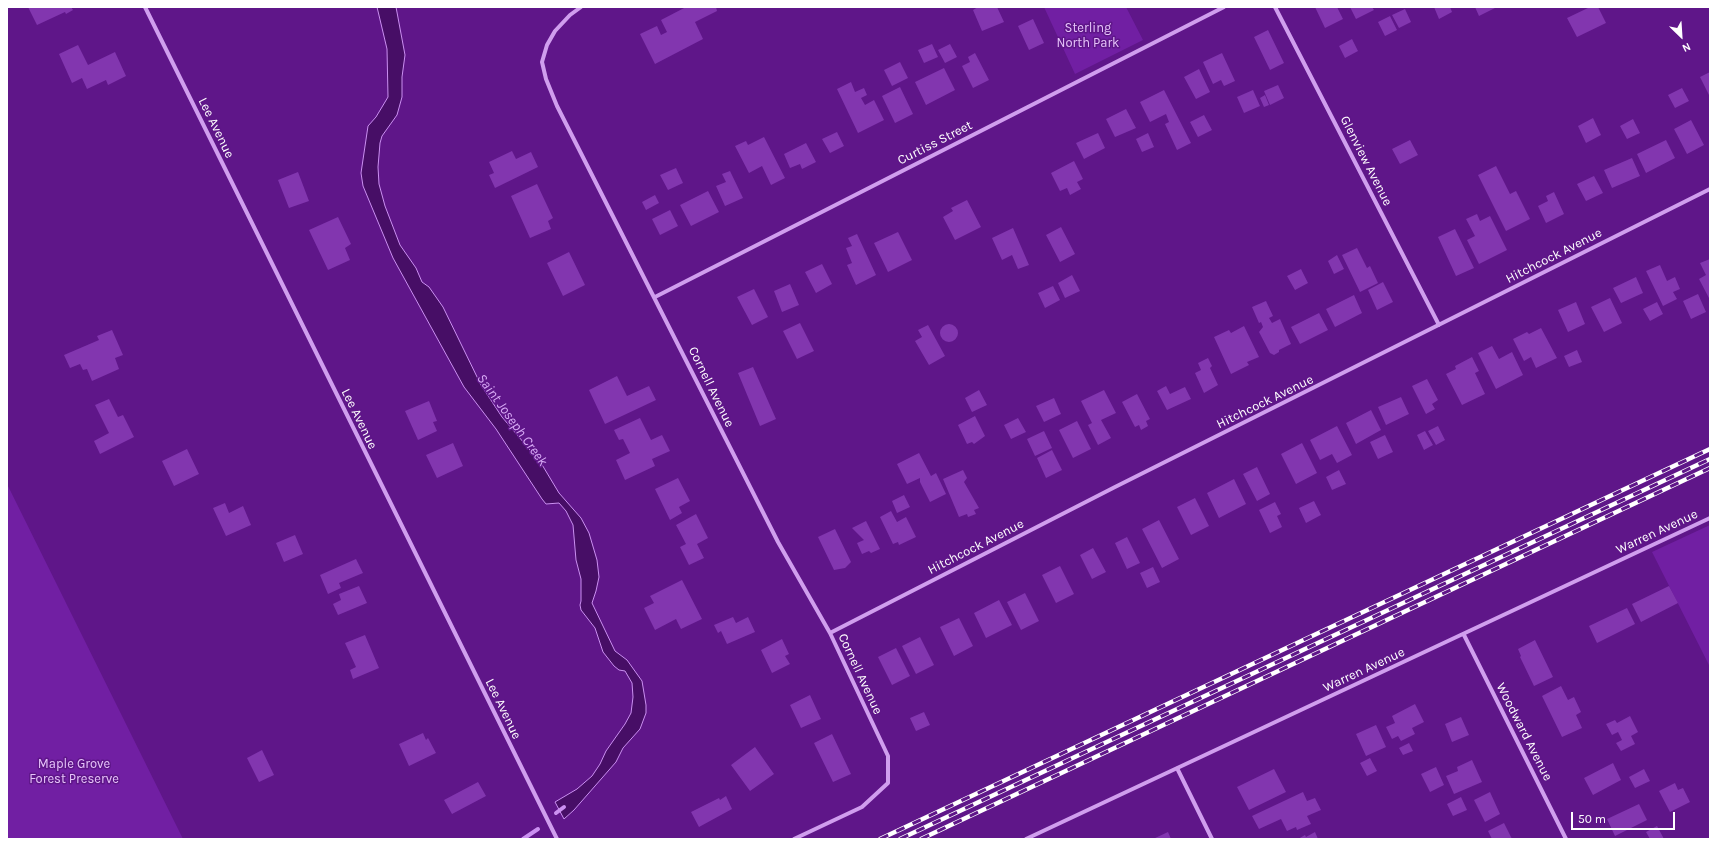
<!DOCTYPE html>
<html>
<head>
<meta charset="utf-8">
<style>
	body { margin:0 }
	#map { position:relative; width:1717px; height:846px; overflow:hidden; background:#5f1689; font-family:Karla,sans-serif }
	canvas { display:block }
	.frame { position:absolute; inset:0; border:8px solid #fff; pointer-events:none }
	.north { position:absolute; left:1661px; top:16px; width:40px; height:40px; -webkit-text-stroke:3px #5f1689; paint-order:stroke; rotate:155deg; font-size:11px; font-weight:700; line-height:16px; text-align:center; color:#fff }
	.north::after { content:''; display:block; margin:auto; width:14px; height:18px; background:#fff; clip-path:polygon(50% 0,100% 100%,50% 72%,0 100%) }
	.scale { position:absolute; left:1571px; top:812px; width:104px; height:18px; box-sizing:border-box; border:2px solid #fff; border-top:0; padding-left:5px; font-size:12px; line-height:14px; white-space:nowrap; color:#fff; -webkit-text-stroke:3px #5f1689; paint-order:stroke }
</style>
</head>
<body>
<div id="map">
<canvas width="1717" height="846"></canvas>
<div class="frame"></div>
<div class="north">N</div>
<div class="scale">50 m</div>
</div>
<script>
const c = document.querySelector('canvas').getContext('2d');
c.lineJoin = 'round';
function fill(path, color) { c.fillStyle = color; c.fill(path, 'evenodd'); }
const shape = rows => new Path2D(rows.map(r => 'M' + r).join(''));
function strokePath(path, color, width, dash) { c.strokeStyle = color; c.lineWidth = width; c.lineCap = dash ? 'butt' : 'round'; c.setLineDash(dash || []); c.stroke(path); }
function drawText(font, color, halo, rows, align = 'center') {
  c.font = font + ' Karla,sans-serif'; c.lineWidth = 3; c.setLineDash([]); c.textBaseline = 'middle'; c.strokeStyle = halo; c.fillStyle = color; for (const [text, x, y, turn = 0] of rows) {
    c.save(); c.translate(x, y); c.rotate((+turn || 0) * Math.PI / 180); c.textAlign = isNaN(turn) ? turn : align; if (halo) c.strokeText(text, 0, 0); c.fillText(text, 0, 0); c.restore();
  }
}
const green = shape([
	[1044,7,1126,7,1143,40,1075,74],
	[7,484,183,839,7,839],
	[1710,525,1710,667,1652,552]
]);
const water = shape([
	[377,7,396,7,405,55,402,77,402,97,397,115,382,136,380,143,378,167,379,184,385,206,400,245,416,268,422,282,429,287,443,307,481,385,502,417,541,463,559,493,581,518,589,533,597,560,599,577,596,591,592,603,615,651,627,660,642,681,646,705,646,713,640,729,623,748,616,762,574,810,564,819,555,802,577,789,592,776,600,764,606,751,625,724,631,713,633,697,632,683,625,671,619,670,614,666,603,652,595,628,581,610,580,605,581,601,581,579,576,560,573,525,566,511,559,503,546,504,542,499,496,429,464,387,393,258,363,186,361,173,368,126,376,117,388,97,387,49,377,7]
]);
const stream = shape([
	[556,813,564,807],
	[523,839,538,829]
]);
const building = shape([
	[28,7,71,7,73,10,66,14,65,12,37,25],
	[686,7,716,7,717,11,695,22,703,39,655,64,640,34,657,26,661,35,667,32,661,20],
	[978,7,997,7,1004,22,982,31,973,10],
	[1315,7,1337,7,1343,19,1325,28],
	[1350,7,1372,7,1374,10,1356,19],
	[1434,7,1450,7,1452,12,1439,19],
	[1475,7,1494,7,1495,8,1479,16],
	[1590,7,1598,7,1606,23,1577,37,1567,18],
	[1405,9,1411,22,1399,28,1392,15],
	[1390,16,1397,30,1385,36,1378,22],
	[1033,19,1044,43,1029,50,1018,26],
	[1268,30,1284,63,1270,70,1254,37],
	[1352,39,1358,51,1345,58,1339,46],
	[932,44,938,57,924,63,918,50],
	[950,44,957,57,945,63,938,50],
	[78,45,88,65,115,52,126,76,108,85,106,80,87,89,82,78,72,83,59,54],
	[975,53,989,80,973,88,962,66,970,62,968,57],
	[1222,53,1235,81,1224,86,1221,80,1213,84,1203,62],
	[900,62,908,78,892,86,884,70],
	[944,68,955,90,926,105,915,82],
	[1199,69,1210,92,1196,99,1184,77],
	[1710,72,1710,94,1709,95,1700,77],
	[851,82,855,92,864,88,867,95,861,98,865,105,874,100,884,120,858,133,837,89],
	[1278,85,1284,98,1270,105,1264,91],
	[900,87,913,114,895,123,882,96],
	[1682,88,1689,101,1675,108,1668,95],
	[1164,90,1191,143,1177,150,1165,124,1169,122,1166,114,1150,122,1140,102],
	[1253,90,1260,106,1244,113,1237,97],
	[1265,95,1269,105,1264,107,1260,98],
	[1126,109,1136,128,1115,137,1106,119],
	[1204,115,1212,130,1198,137,1190,122],
	[1593,118,1601,135,1586,143,1578,126],
	[1633,119,1640,133,1627,139,1620,126],
	[1691,120,1704,145,1687,154,1674,129],
	[837,132,844,146,830,153,822,139],
	[1098,133,1105,148,1084,159,1076,143],
	[1148,133,1154,147,1142,152,1136,139],
	[764,137,785,178,771,185,762,166,749,173,735,146,746,141,748,145],
	[1410,140,1418,155,1400,164,1392,149],
	[1666,140,1675,158,1646,173,1637,154],
	[806,143,816,162,802,169,800,164,790,168,784,154],
	[512,151,516,159,531,152,538,167,495,188,489,175,494,173,489,162],
	[1632,158,1640,176,1612,188,1604,170],
	[1074,161,1083,179,1077,182,1081,189,1070,195,1067,188,1060,191,1051,173],
	[1496,166,1510,194,1516,191,1530,219,1506,231,1478,175],
	[676,168,683,183,668,190,660,175],
	[730,171,743,198,725,206,716,186,726,182,722,174],
	[298,172,309,201,289,208,278,180],
	[1594,176,1603,193,1586,201,1577,184],
	[537,184,553,218,548,221,551,229,530,238,511,196],
	[708,191,719,212,691,226,680,205],
	[1554,192,1564,214,1546,223,1538,206,1548,201,1546,196],
	[655,195,659,203,646,210,642,202],
	[967,200,981,227,955,240,943,217,953,211,951,208],
	[670,210,678,226,660,235,652,219],
	[1477,214,1480,221,1490,216,1507,250,1479,264,1467,240,1475,236,1466,219],
	[338,217,351,244,345,248,350,260,328,270,309,230],
	[1061,227,1075,254,1060,262,1046,235],
	[1013,228,1029,265,1018,269,1012,255,1002,260,992,238],
	[1455,229,1474,268,1456,276,1438,237],
	[898,232,912,260,888,272,874,243],
	[857,234,876,275,856,285,847,265,852,263,846,248,852,246,848,238],
	[1357,248,1367,268,1370,266,1378,283,1360,292,1342,255],
	[569,252,585,285,563,296,547,263],
	[1337,255,1344,269,1334,274,1328,261],
	[1710,259,1710,300,1699,279,1706,275,1700,263],
	[822,264,832,284,816,293,805,272],
	[1660,265,1667,281,1675,277,1680,289,1673,292,1677,299,1663,306,1646,271],
	[1301,269,1308,283,1295,290,1287,276],
	[1072,275,1080,291,1065,298,1058,283],
	[1636,277,1643,293,1621,303,1613,288],
	[1383,282,1393,302,1377,310,1368,290],
	[790,284,799,305,782,312,774,291],
	[1053,286,1060,300,1045,308,1038,293],
	[754,289,768,317,752,325,737,297],
	[1698,294,1706,312,1691,319,1683,301],
	[1354,295,1362,313,1335,327,1326,309],
	[1610,298,1622,323,1604,332,1591,307],
	[1266,301,1273,316,1269,318,1272,323,1280,319,1291,344,1279,350,1279,352,1274,355,1270,353,1259,332,1263,327,1261,322,1259,323,1252,307],
	[1576,302,1585,324,1568,332,1558,310],
	[1657,302,1663,314,1650,321,1643,309],
	[1319,313,1328,330,1300,344,1291,327],
	[800,323,814,351,797,359,783,331],
	'940 333a9 9 0 1 1 18 0a9 9 0 1 1-18 0Z',
	[928,325,945,356,929,365,915,341,922,337,918,330],
	[1244,326,1259,357,1247,362,1249,365,1231,374,1214,337,1229,330,1231,333],
	[1541,328,1557,358,1536,368,1531,357,1524,361,1513,339,1527,332,1529,334],
	[112,330,123,355,115,358,119,369,92,381,87,369,83,370,80,364,70,368,64,355,99,340,97,336],
	[1492,346,1499,359,1512,352,1523,375,1496,389,1478,353],
	[1577,350,1582,362,1569,367,1564,356],
	[1472,357,1479,371,1475,373,1485,394,1462,405,1446,374,1456,369,1455,366],
	[1208,358,1212,366,1210,368,1218,385,1204,393,1195,373,1201,370,1198,363],
	[753,367,776,419,760,426,738,373],
	[617,376,627,396,649,386,656,400,605,424,589,390],
	[1427,379,1438,400,1432,404,1435,409,1426,414,1412,386],
	[1166,386,1170,394,1185,387,1191,399,1167,410,1157,391],
	[979,390,987,405,972,412,965,398],
	[1104,390,1116,413,1101,420,1111,438,1098,445,1088,425,1092,423,1081,401],
	[1137,394,1150,419,1146,421,1148,426,1141,430,1139,425,1135,427,1122,402],
	[1401,397,1409,414,1386,425,1378,407],
	[1054,398,1061,414,1044,422,1036,406],
	[109,399,118,417,123,415,134,437,100,454,94,441,109,433,95,405],
	[429,401,437,421,433,422,437,431,418,440,405,411],
	[1371,410,1381,430,1356,444,1346,423],
	[975,416,985,436,974,444,972,442,967,444,958,425],
	[640,418,651,440,662,435,670,451,652,459,655,466,625,480,616,460,630,453,623,439,619,440,614,430],
	[1018,418,1026,432,1011,439,1004,425],
	[1077,421,1091,449,1073,458,1059,430],
	[1337,426,1352,455,1337,463,1332,454,1320,460,1310,440],
	[1438,426,1445,440,1436,445,1428,431],
	[1044,431,1052,448,1035,456,1027,439],
	[1425,431,1433,445,1424,450,1417,435],
	[1385,435,1393,452,1378,459,1370,442],
	[453,443,463,466,437,478,426,455],
	[1302,443,1317,473,1296,484,1281,454],
	[187,449,199,474,174,486,162,461],
	[1052,450,1062,470,1046,478,1037,458],
	[919,453,931,476,936,473,946,494,930,502,920,482,920,478,907,484,897,464],
	[1257,467,1270,494,1257,501,1243,474],
	[963,470,967,478,964,482,979,508,974,510,976,514,968,517,967,514,959,517,943,479],
	[1339,470,1346,484,1332,490,1326,477],
	[678,478,690,501,679,507,682,513,670,520,655,489],
	[1234,479,1246,504,1219,518,1207,493],
	[904,495,910,507,897,513,892,501],
	[1195,498,1209,526,1191,535,1177,507],
	[1314,501,1321,515,1306,523,1299,508],
	[1275,502,1281,514,1277,516,1282,527,1270,533,1259,510],
	[225,503,229,513,243,506,251,525,226,536,213,508],
	[891,511,897,522,906,517,916,537,899,545,898,542,893,544,880,517],
	[696,514,708,538,697,544,704,558,689,565,680,547,686,544,676,525],
	[1159,520,1179,559,1162,568,1142,529],
	[866,521,880,549,871,553,869,551,862,554,857,543,864,540,852,528],
	[835,529,851,562,845,568,834,570,818,537],
	[295,535,303,554,284,562,276,543],
	[1127,537,1140,563,1127,569,1115,543],
	[1093,548,1106,572,1092,579,1080,555],
	[356,559,363,573,339,583,341,588,328,594,320,575],
	[1060,566,1074,594,1056,603,1042,575],
	[1153,567,1160,582,1147,588,1140,573],
	[682,580,702,619,681,629,676,619,655,630,644,608,654,603,650,596],
	[359,586,367,603,338,615,333,604,341,600,339,594],
	[1669,586,1678,603,1641,622,1632,604],
	[1025,593,1039,621,1021,630,1007,602],
	[999,600,1012,625,986,638,974,613],
	[1627,608,1635,624,1597,643,1589,626],
	[733,617,736,623,748,617,755,632,727,644,721,631,718,633,714,625],
	[959,618,973,646,954,656,940,627],
	[365,635,379,668,353,679,350,670,356,667,345,643],
	[920,637,934,665,916,674,902,646],
	[782,639,789,654,785,656,790,664,772,673,761,650],
	[1535,640,1553,677,1534,686,1520,657,1521,656,1518,649],
	[896,648,910,676,892,685,878,657],
	[1561,686,1568,700,1574,697,1581,712,1576,715,1582,728,1562,737,1542,696],
	[810,695,821,719,801,728,790,705],
	[1415,704,1424,722,1412,728,1415,734,1401,741,1398,736,1392,739,1386,727,1395,723,1392,716],
	[924,712,930,725,916,731,910,718],
	[1630,716,1638,732,1631,736,1635,744,1621,751,1616,743,1622,740,1618,732,1612,735,1606,724,1615,720,1617,723],
	[1461,717,1469,735,1452,742,1445,724],
	[1376,725,1386,747,1366,756,1356,734],
	[423,733,426,740,428,738,436,753,409,766,399,744],
	[832,734,851,774,833,782,814,743],
	[1409,743,1413,751,1403,755,1399,748],
	[755,747,774,774,750,791,731,765],
	[262,750,274,775,259,782,247,758],
	[1370,758,1377,771,1367,776,1360,763],
	[1472,760,1482,782,1454,794,1446,776,1458,771,1457,767],
	[1613,763,1621,780,1593,795,1584,778],
	[1436,767,1444,785,1430,792,1421,774],
	[1274,769,1286,792,1249,810,1237,787],
	[1644,769,1650,781,1635,788,1629,777],
	[478,782,486,796,452,814,444,800],
	[1675,783,1678,790,1683,788,1690,802,1670,812,1659,791],
	[1303,792,1307,801,1315,798,1321,810,1307,816,1311,824,1297,830,1296,827,1287,831,1281,819,1259,829,1252,816],
	[1490,792,1500,814,1485,822,1474,800],
	[726,796,732,809,699,827,691,812,719,798,720,800],
	[1461,797,1467,810,1453,816,1447,804],
	[1639,804,1647,820,1615,836,1607,819],
	[1504,823,1512,839,1492,839,1488,831],
	[1657,826,1664,839,1650,839,1646,832],
	[1168,832,1171,839,1153,839],
	[1315,832,1318,839,1298,839,1305,835,1306,837]
]);
const street = shape([
	[145,7,557,839],
	[581,7,570,15,555,31,547,45,542,62,546,79,557,106,778,542,830,633,888,756,888,783,862,807,794,839],
	[1275,7,1439,325],
	[655,297,1224,7],
	[830,633,1115,487,1710,189],
	[1464,635,1566,839],
	[1177,768,1212,839],
	[1026,839,1710,518]
]);
const rail = shape([
	[880,839,1710,449],
	[900,839,1710,459],
	[921,839,1710,468]
]);
const parkNames = [
	["Sterling",1088,28],
	["North Park",1088,43],
	["Maple Grove",74,764],
	["Forest Preserve",74,779]
];
const streetNames = [
	["Lee Avenue",216,128,64],
	["Curtiss Street",935,143,-27],
	["Glenview Avenue",1366,161,63],
	["Hitchcock Avenue",1554,256,-27],
	["Cornell Avenue",711,387,64],
	["Hitchcock Avenue",1265,402,-26],
	["Lee Avenue",359,419,64],
	["Warren Avenue",1657,532,-25],
	["Hitchcock Avenue",976,547,-27],
	["Warren Avenue",1364,670,-25],
	["Cornell Avenue",860,674,65],
	["Lee Avenue",503,709,64],
	["Woodward Avenue",1524,732,63]
];
const waterNames = [
	["Saint Joseph Creek",512,420,54]
];
fill(green, '#711fa3');
fill(water, '#470e66');
strokePath(water, '#cb90f1', 1);
strokePath(stream, '#cb90f1', 4);
fill(building, '#8236af');
strokePath(street, '#d09eee', 4);
strokePath(rail, '#fff', 4.5);
strokePath(rail, '#5f1689', 3, [9]);
drawText('13px', '#e6c4fa', '#5f1689', parkNames);
drawText('13px', '#fff', '#5f1689', streetNames);
drawText('italic 14px', '#d8aaf6', '#5f1689', waterNames);
</script>
</body>
</html>
